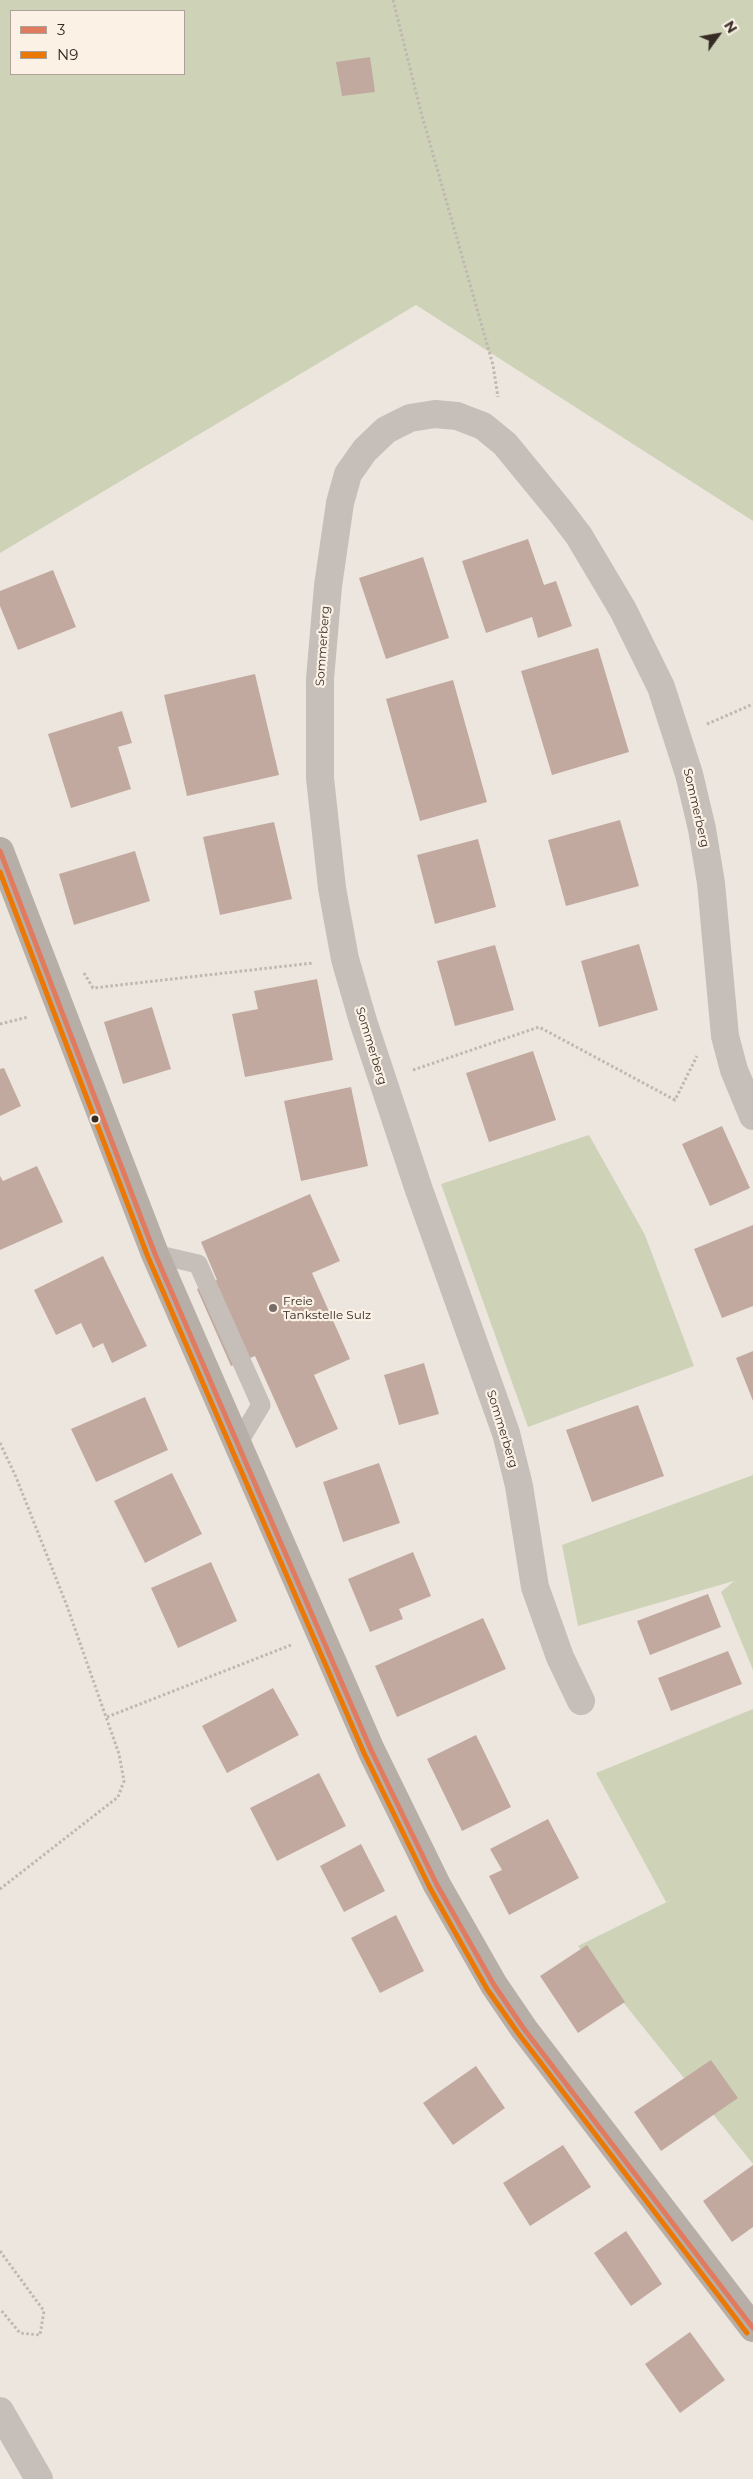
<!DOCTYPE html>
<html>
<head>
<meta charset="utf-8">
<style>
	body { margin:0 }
	#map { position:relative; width:753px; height:2479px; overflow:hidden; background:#ede6df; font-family:Montserrat,sans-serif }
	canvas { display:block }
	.legend { position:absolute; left:10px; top:10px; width:175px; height:65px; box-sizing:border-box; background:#fbf1e5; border:1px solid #ada299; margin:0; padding:6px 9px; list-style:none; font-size:15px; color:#372b26 }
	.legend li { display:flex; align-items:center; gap:10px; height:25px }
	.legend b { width:25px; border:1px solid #ada299 }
	.north { position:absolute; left:693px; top:10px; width:50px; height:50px; -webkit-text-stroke:4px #fbf1e5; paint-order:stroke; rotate:58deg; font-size:14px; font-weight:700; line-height:20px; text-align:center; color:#372b26 }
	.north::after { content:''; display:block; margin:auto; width:18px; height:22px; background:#372b26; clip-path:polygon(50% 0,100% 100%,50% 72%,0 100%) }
</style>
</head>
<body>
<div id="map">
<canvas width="753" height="2479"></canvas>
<ul class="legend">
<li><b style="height:6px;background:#e17b5f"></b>3</li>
<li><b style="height:6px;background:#eb7804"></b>N9</li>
</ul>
<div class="north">N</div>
</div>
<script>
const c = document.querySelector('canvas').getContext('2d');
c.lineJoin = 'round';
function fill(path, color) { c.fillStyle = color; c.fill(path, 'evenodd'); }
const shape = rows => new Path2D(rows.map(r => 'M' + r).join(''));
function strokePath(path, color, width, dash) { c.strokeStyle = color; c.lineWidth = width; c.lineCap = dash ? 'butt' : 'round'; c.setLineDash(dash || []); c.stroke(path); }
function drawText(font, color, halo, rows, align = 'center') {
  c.font = font + ' Montserrat,sans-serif'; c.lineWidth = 4.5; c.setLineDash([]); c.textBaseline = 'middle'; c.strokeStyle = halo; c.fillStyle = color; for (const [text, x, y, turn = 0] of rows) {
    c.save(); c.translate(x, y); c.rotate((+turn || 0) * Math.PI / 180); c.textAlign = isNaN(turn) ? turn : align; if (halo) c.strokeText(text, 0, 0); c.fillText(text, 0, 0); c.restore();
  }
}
const green = shape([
	[0,0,753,0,753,521,416,305,0,553],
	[11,11,184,11,184,74,11,74],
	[589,1135,645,1235,694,1366,528,1427,441,1184],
	[753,1475,753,1670,721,1592,734,1581,578,1626,562,1545],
	[753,1709,753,2164,578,1946,673,1899,666,1902,596,1773]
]);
const building = shape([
	[370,57,375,92,342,96,336,62],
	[528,539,544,585,556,581,572,626,538,638,532,617,486,633,462,561],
	[423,557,449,638,386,659,359,578],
	[53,570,76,627,18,650,0,606,0,591],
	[598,648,629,752,552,775,521,671],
	[255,674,279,775,187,796,164,695],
	[453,680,487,802,420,821,386,699],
	[122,711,132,743,118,747,131,789,71,808,48,734],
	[620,820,639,886,566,906,548,840],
	[274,822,292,899,220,915,203,837],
	[478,839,496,907,435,924,417,855],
	[135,851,150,901,74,925,59,874],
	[639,944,658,1010,599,1027,581,961],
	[495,945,514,1010,455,1026,437,961],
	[317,979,333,1060,245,1077,232,1014,258,1009,254,991],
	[152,1007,171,1069,123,1084,104,1022],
	[533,1051,556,1120,489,1142,466,1073],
	[4,1068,21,1106,0,1116,0,1069],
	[351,1087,368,1166,301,1181,284,1101],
	[722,1126,750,1188,710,1206,682,1144],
	[37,1166,63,1222,0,1250,0,1176,3,1181],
	[310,1194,340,1261,312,1273,350,1359,314,1375,338,1429,296,1448,255,1356,231,1366,197,1289,217,1280,201,1242],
	[753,1225,753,1306,722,1318,694,1249],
	[103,1256,147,1346,112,1363,103,1343,93,1348,81,1323,56,1335,34,1290],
	[753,1351,753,1401,736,1358],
	[424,1363,439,1414,399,1425,384,1375],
	[145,1397,168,1450,96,1482,71,1429],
	[638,1405,664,1476,592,1502,566,1430],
	[379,1463,400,1523,343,1542,323,1482],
	[172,1473,202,1534,145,1563,114,1501],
	[413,1552,431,1596,399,1609,403,1619,370,1632,348,1579],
	[211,1562,237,1621,178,1648,151,1588],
	[708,1594,721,1627,650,1655,637,1621],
	[483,1618,506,1669,397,1717,375,1666],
	[728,1651,742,1684,671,1711,658,1678],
	[273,1688,299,1735,227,1773,202,1726],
	[476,1735,511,1807,462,1831,427,1759],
	[319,1773,346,1826,277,1861,250,1808],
	[548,1819,579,1878,509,1915,489,1876,502,1870,490,1849],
	[361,1844,385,1891,344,1912,320,1866],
	[396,1915,424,1971,380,1993,351,1938],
	[587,1945,625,2002,578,2033,540,1976],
	[711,2060,738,2098,661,2151,634,2112],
	[476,2066,505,2108,453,2145,423,2103],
	[563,2145,591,2187,530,2226,503,2183],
	[753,2165,753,2227,732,2242,703,2201],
	[626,2231,662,2284,631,2306,594,2253],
	[690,2332,725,2380,680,2413,645,2364]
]);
const path = shape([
	[393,0,421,112,493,365,498,397],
	[707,724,753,704],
	[84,973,93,988,313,963],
	[0,1024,28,1017],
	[413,1070,539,1027,675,1100,697,1056],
	[0,1443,16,1477,67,1606,119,1754,124,1781,118,1797,0,1889],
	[107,1717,291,1645],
	[0,2251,44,2311,40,2335,20,2333,0,2309]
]);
const lane = shape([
	[155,1254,198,1264,261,1405,237,1445]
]);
const street = shape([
	[581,1701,560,1657,535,1587,519,1486,506,1433,418,1187,363,1021,345,959,332,888,320,778,320,679,328,586,340,503,348,474,365,450,386,430,410,418,435,414,457,416,483,426,505,444,560,511,579,536,623,610,661,687,689,774,702,829,711,883,725,1036,734,1070,753,1116],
	[0,2411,39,2479]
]);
const secondary = shape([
	[0,851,155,1254,371,1750,437,1885,494,1985,524,2029,753,2328]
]);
const bus1 = shape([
	[0,851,155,1254,371,1750,437,1885,494,1985,524,2029,753,2328]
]);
const bus2 = shape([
	[0,872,148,1257,364,1753,430,1888,487,1989,518,2033,747,2333]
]);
const markers = [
	[95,1119,4.5,"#372b26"],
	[273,1308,5,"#776c67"]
];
const streetNames = [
	["Sommerberg",323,646,-86],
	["Sommerberg",696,808,77],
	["Sommerberg",371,1046,73],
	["Sommerberg",502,1429,73]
];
const poiNames = [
	["Freie",283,1301],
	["Tankstelle Sulz",283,1315]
];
fill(green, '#ced3b8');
fill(building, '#c2a99f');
strokePath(path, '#bfb7b0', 3, [2.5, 2.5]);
strokePath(lane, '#c6beb8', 19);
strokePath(street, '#c6beb8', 28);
strokePath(secondary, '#b7aea8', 28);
strokePath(bus1, '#e17b5f', 5);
strokePath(bus2, '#eb7804', 5);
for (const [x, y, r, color] of markers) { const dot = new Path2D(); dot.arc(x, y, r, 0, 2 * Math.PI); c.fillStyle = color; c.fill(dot); strokePath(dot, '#fbf1e5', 2); }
drawText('12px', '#372b26', '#fbf1e5', streetNames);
drawText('12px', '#372b26', '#fbf1e5', poiNames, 'left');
</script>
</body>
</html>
